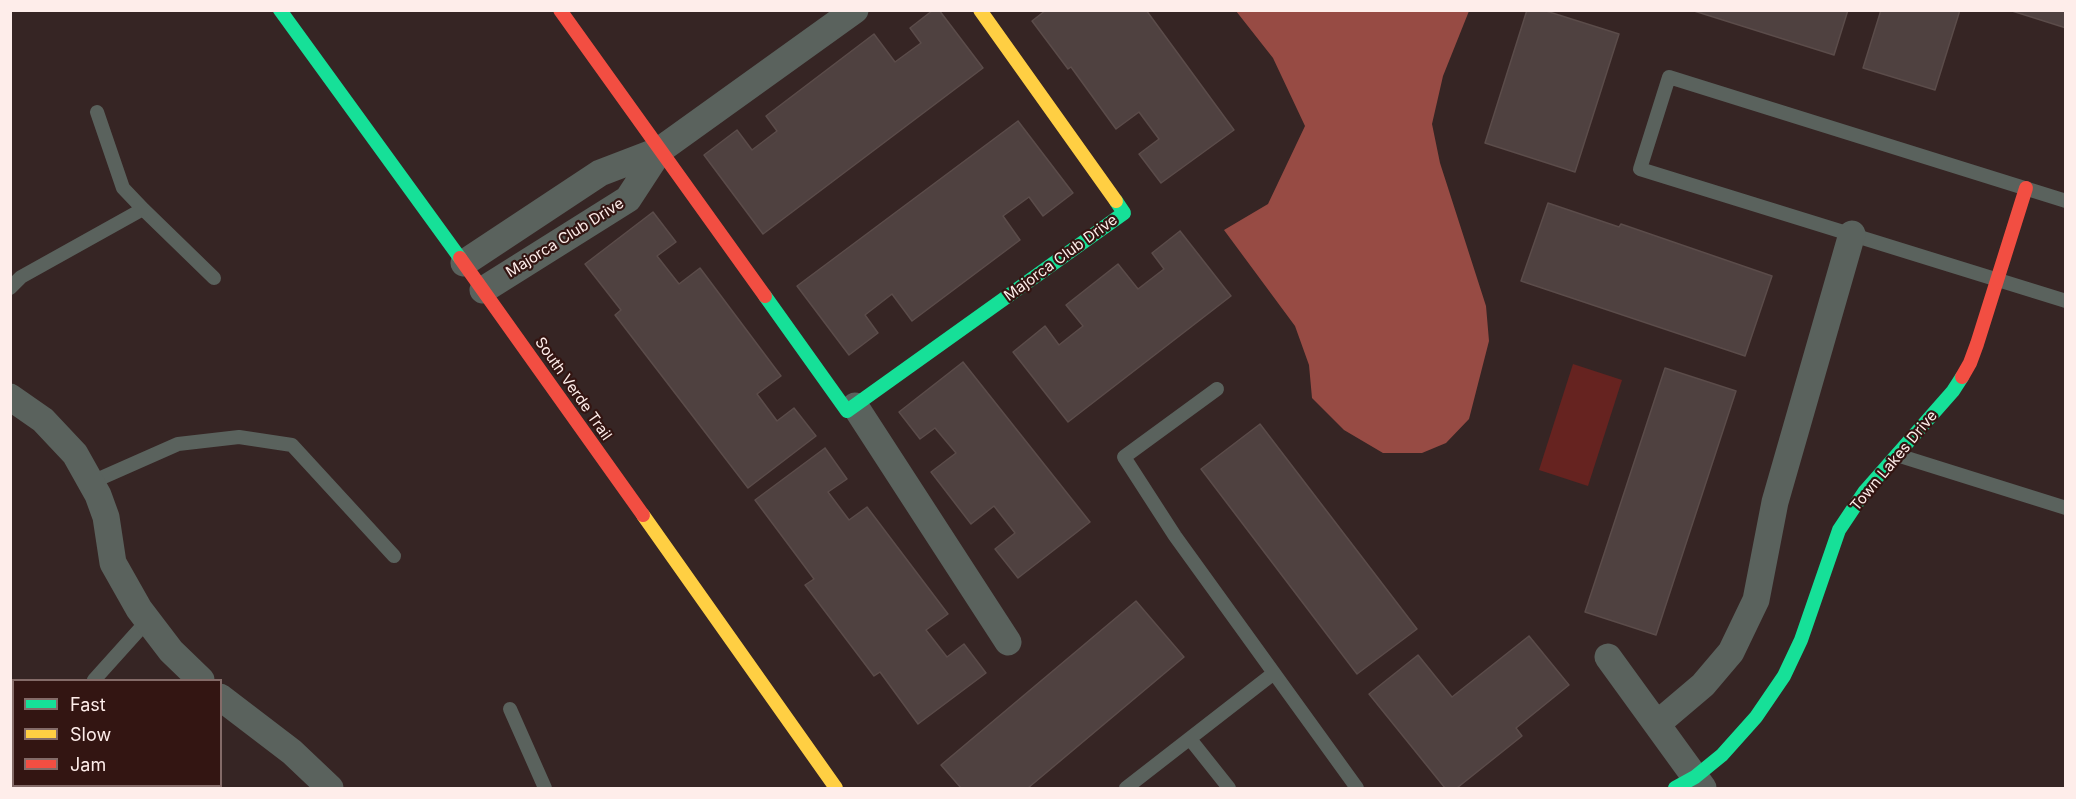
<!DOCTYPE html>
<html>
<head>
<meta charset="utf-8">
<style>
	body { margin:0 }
	#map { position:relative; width:2076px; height:799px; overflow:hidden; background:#362524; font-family:Inter,sans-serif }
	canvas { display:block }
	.frame { position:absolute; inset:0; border:12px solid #feedea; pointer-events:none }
	.legend { position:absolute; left:12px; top:679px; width:210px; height:108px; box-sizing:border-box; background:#331512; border:2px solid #846b68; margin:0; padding:8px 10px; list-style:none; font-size:18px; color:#feedea }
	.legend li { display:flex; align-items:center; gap:12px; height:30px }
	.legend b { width:30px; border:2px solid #846b68 }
</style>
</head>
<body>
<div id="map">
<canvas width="2076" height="799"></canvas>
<div class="frame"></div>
<ul class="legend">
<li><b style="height:8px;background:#16e098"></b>Fast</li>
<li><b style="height:8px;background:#ffcf43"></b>Slow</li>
<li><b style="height:8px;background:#f24e42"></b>Jam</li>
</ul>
</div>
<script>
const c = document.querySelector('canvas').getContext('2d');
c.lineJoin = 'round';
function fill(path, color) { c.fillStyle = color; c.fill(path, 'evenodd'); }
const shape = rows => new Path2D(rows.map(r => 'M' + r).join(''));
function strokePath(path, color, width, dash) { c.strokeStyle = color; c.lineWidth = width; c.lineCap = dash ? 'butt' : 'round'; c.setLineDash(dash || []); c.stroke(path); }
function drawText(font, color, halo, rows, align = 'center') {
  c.font = font + ' Inter,sans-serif'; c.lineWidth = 4.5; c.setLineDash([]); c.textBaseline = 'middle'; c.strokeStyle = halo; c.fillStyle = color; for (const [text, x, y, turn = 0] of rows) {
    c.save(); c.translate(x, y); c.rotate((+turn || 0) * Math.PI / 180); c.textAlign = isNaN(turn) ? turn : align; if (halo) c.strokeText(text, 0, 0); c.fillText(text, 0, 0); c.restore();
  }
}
const green = shape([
	[1573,364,1622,380,1588,486,1539,470]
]);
const water = shape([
	[1236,11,1469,11,1443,76,1432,124,1440,163,1486,306,1489,341,1469,419,1446,443,1422,453,1383,453,1344,430,1312,398,1309,365,1295,326,1224,230,1268,204,1305,126,1273,58]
]);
const building = shape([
	[933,10,939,10,983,68,763,234,704,155,737,130,752,150,777,131,766,116,874,34,895,62,921,43,910,28,933,10],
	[1046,10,1146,10,1234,130,1161,183,1139,154,1159,139,1139,112,1116,129,1071,67,1068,69,1032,21,1046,10],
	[1527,10,1543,10,1619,34,1575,172,1485,143,1527,10],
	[1691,10,1848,10,1834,55,1691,10],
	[1881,10,1960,10,1935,90,1863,68,1881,10],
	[2009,10,2066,10,2066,28,2009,10],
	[1018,121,1073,193,1043,216,1029,197,1003,216,1020,240,912,321,892,294,865,315,878,333,849,355,797,286,1018,121],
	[1548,203,1619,227,1621,224,1772,276,1745,356,1521,281,1548,203],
	[653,212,676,242,657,256,679,284,700,268,781,376,757,394,777,421,794,408,816,436,748,488,615,315,621,310,585,264,653,212],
	[1180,231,1231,296,1068,422,1013,352,1045,326,1059,345,1083,326,1066,305,1118,264,1138,289,1164,269,1152,253,1180,231],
	[963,362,1090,522,1018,578,995,549,1015,533,994,506,971,524,931,472,956,453,935,428,920,439,899,412,963,362],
	[1665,368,1736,391,1656,635,1585,612,1665,368],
	[1260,424,1417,629,1357,674,1201,469,1260,424],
	[825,448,847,479,828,492,849,520,867,507,948,614,926,630,947,657,964,644,986,673,918,724,880,672,874,676,805,585,814,579,755,500,825,448],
	[1136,601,1184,657,1028,788,961,788,941,765,1136,601],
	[1529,636,1569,685,1516,728,1522,736,1457,788,1445,788,1369,694,1418,655,1452,697,1529,636]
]);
const lane = shape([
	[2066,201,1669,77,1640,169,2066,301],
	[143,209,214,278],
	[10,288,21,277,143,209,123,188,97,112],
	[1217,389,1124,457,1175,536,1357,788],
	[1897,455,2066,508],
	[92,482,178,444,239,437,292,445,394,556],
	[94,680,148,620],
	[510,709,545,788],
	[10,739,14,742],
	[1190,739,1229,788],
	[49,786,51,788],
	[1126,788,1274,673]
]);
const street = shape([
	[464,263,600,173,660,150,855,10],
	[483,290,628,199,660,150],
	[10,397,43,420,75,454,98,495,106,517,113,563,139,609,171,651,201,680],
	[855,406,1008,642],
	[1608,657,1703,788],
	[220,697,292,752,330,788],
	[1657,724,1703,685,1731,652,1756,600,1775,502,1852,234]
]);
const fast = shape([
	[280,10,460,258],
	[765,296,847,411,1124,213,1116,201],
	[1675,788,1695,777,1722,755,1756,717,1784,676,1801,640,1839,530,1865,491,1953,391,1962,377]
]);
const slow = shape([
	[980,10,1116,201],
	[643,515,836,788]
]);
const jam = shape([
	[560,10,765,296],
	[460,258,643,515],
	[1962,377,1970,363,1977,344,2026,188]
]);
const streetNames = [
	["Majorca Club Drive",565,238,-32],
	["Majorca Club Drive",1061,258,-36],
	["South Verde Trail",573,389,55],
	["Town Lakes Drive",1894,461,-50]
];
fill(green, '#662320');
fill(water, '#974b44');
fill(building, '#4f4140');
strokePath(building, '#5b4c4a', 1.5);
strokePath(lane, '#5a625d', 14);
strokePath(street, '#5a625d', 27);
strokePath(fast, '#16e098', 14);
strokePath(slow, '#ffcf43', 14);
strokePath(jam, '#f24e42', 14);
drawText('15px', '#feedea', '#331512', streetNames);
</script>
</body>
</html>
